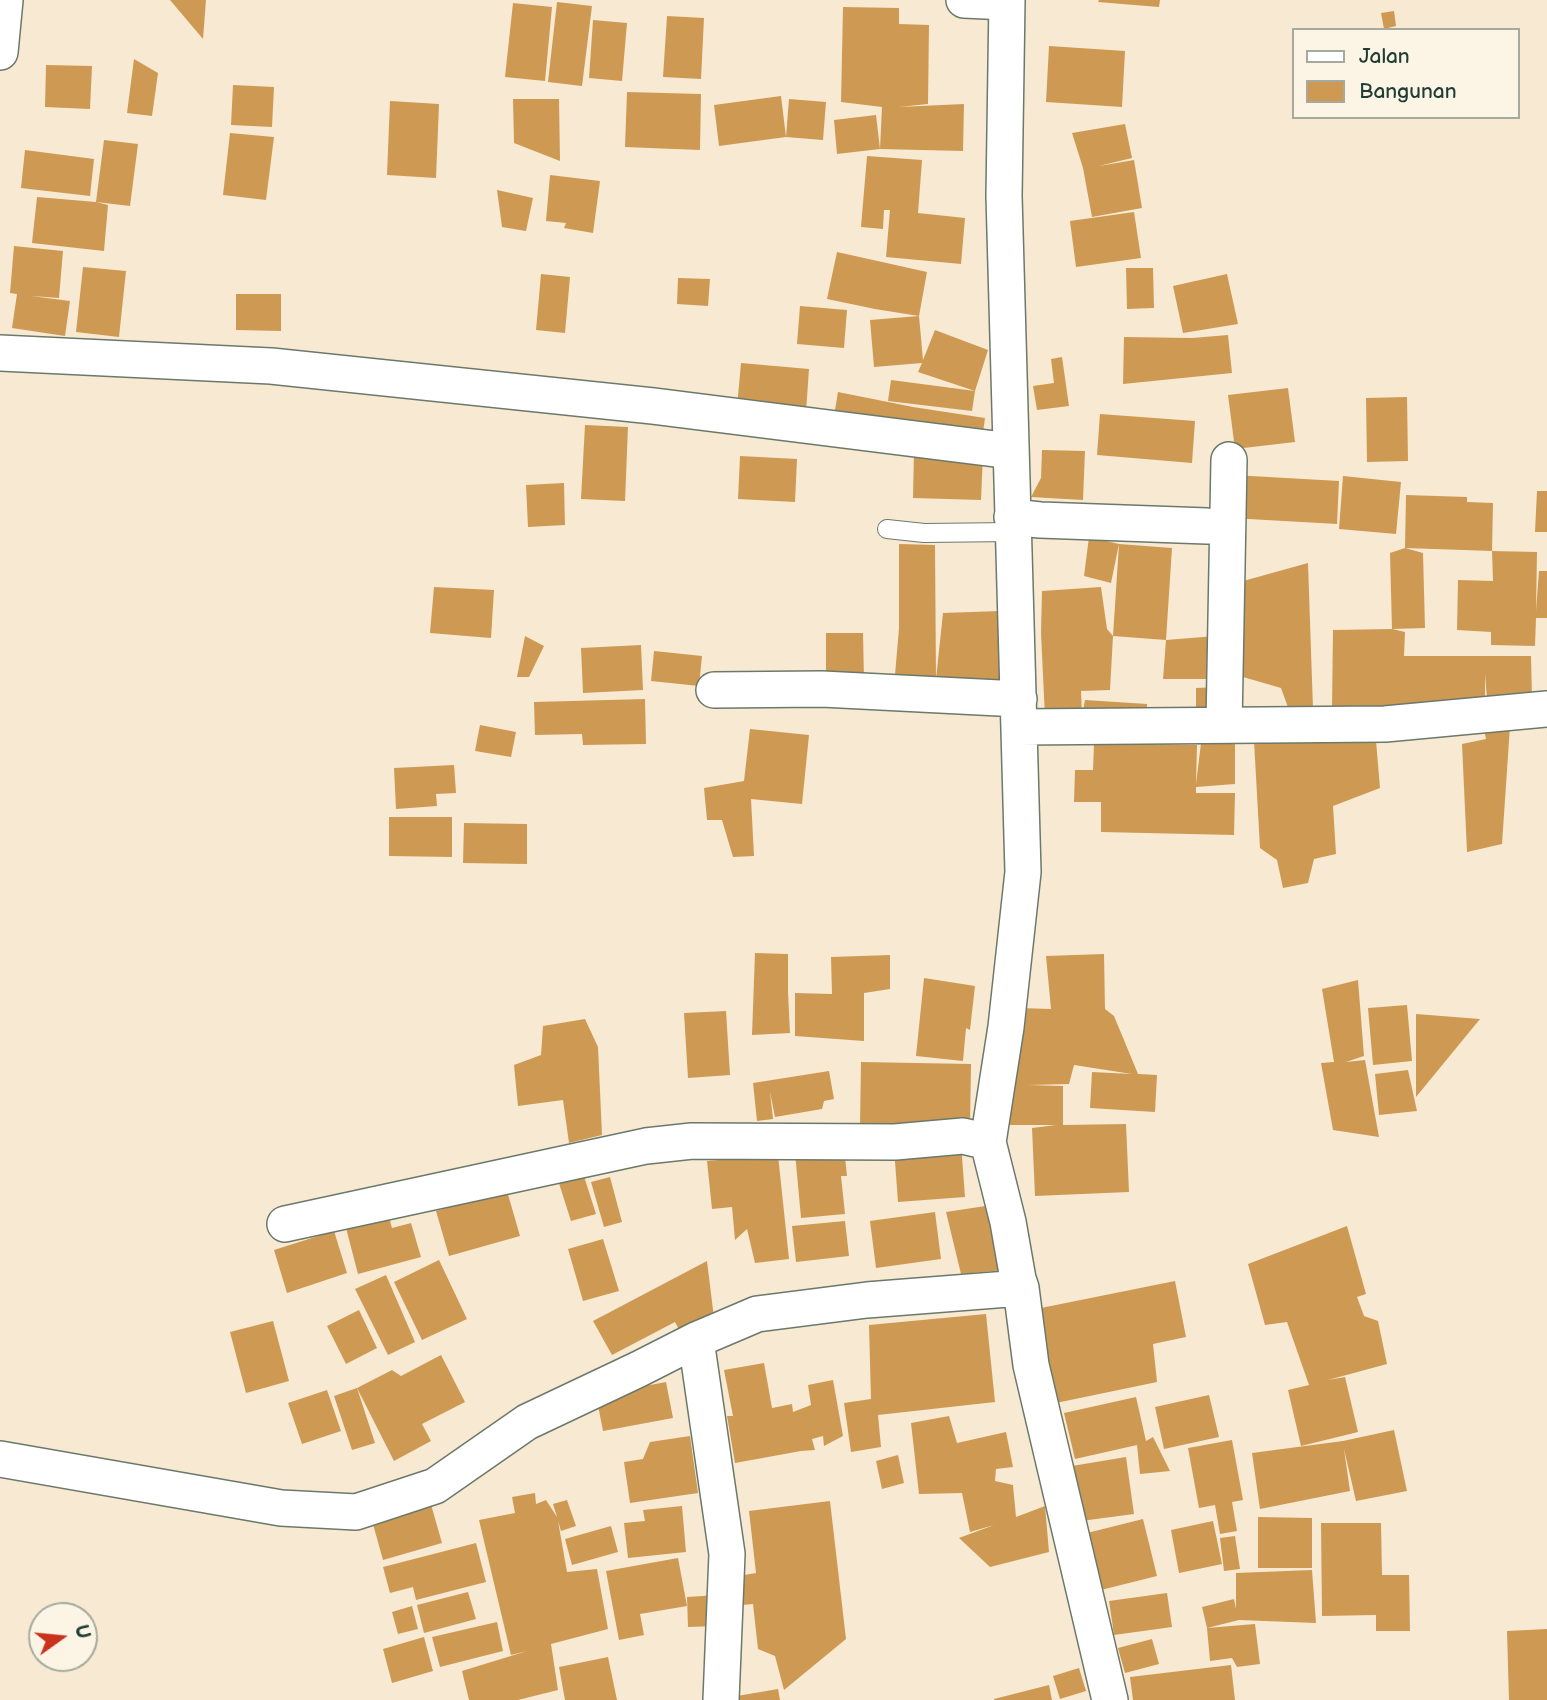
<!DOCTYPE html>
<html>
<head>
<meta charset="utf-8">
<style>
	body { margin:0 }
	#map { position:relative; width:1547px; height:1700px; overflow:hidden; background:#f8e9d2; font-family:"Balsamiq Sans",sans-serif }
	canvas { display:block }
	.legend { position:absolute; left:1292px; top:28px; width:228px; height:91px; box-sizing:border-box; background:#fcf5e5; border:2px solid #a4ab9e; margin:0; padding:9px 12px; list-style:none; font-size:21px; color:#1f3d34 }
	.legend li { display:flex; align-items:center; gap:14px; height:35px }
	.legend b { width:35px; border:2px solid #a4ab9e }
	.north { position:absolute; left:28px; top:1602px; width:70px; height:70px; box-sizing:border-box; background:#fcf5e5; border:2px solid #a4ab9e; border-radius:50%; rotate:75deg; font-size:19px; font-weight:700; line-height:28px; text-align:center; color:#1f3d34 }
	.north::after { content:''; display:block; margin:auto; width:24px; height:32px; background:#c8321e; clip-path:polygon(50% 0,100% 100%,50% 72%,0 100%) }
</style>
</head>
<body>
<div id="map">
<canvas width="1547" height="1700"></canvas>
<ul class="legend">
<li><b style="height:9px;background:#fff"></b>Jalan</li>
<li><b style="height:19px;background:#ce9a53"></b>Bangunan</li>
</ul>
<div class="north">U</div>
</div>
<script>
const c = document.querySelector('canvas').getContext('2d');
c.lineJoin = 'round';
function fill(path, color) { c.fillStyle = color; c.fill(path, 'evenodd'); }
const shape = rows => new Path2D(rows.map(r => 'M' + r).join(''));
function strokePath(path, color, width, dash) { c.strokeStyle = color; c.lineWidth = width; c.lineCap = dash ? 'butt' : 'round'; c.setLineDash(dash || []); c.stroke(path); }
const building = shape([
	[170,0,206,0,203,39],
	[1099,0,1160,0,1159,7,1098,2],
	[557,2,592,6,582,86,548,82],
	[513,3,552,7,545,81,505,77],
	[843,7,899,8,899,24,929,25,928,104,899,107,964,104,963,151,880,149,882,107,841,102],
	[1394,11,1396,26,1384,29,1381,13],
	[667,16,704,18,701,79,663,77],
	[593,20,627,23,622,81,589,78],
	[1049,46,1125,51,1122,107,1046,102],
	[134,59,158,73,152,116,127,113],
	[46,65,92,66,90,109,45,107],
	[233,85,274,87,272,127,231,125],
	[627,92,701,94,700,150,625,147],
	[781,96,786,137,789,99,826,102,823,140,786,137,719,146,714,105],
	[513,99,559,99,560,161,514,143],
	[390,101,439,104,436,178,387,175],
	[876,115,880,149,837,154,834,120],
	[1125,124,1132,158,1099,166,1134,160,1142,208,1092,217,1083,168,1072,133],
	[230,133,274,137,266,200,223,195],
	[104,140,138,144,130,206,96,202,108,205,104,251,32,243,37,197,96,202],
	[25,150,94,159,90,196,21,188],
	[867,156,922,160,918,213,965,218,961,264,886,257,890,210,884,210,883,229,861,227],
	[550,175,600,181,593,233,564,228,566,223,546,221],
	[497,190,533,198,526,231,502,227],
	[1134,212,1141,258,1076,267,1070,221],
	[14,246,63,251,59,298,31,296,70,301,65,336,12,328,17,294,10,293],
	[837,252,927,272,919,316,875,309,827,299],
	[83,267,126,271,119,337,76,332],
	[1126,268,1153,268,1154,308,1127,309],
	[541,274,570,277,565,333,536,330],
	[1227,274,1238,324,1183,333,1173,286],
	[678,278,710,279,708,306,677,304],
	[236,294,281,294,281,331,236,330],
	[800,306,847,310,844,348,797,344],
	[919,316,923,360,935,330,988,350,975,391,918,372,922,363,874,367,870,320],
	[1228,335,1232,373,1123,384,1124,337,1192,338],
	[1062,357,1069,406,1037,410,1033,386,1054,383,1051,359],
	[741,363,809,369,806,412,737,407],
	[891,380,975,391,972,411,888,401],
	[1288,388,1295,442,1235,449,1228,395],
	[838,392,913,407,985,418,981,447,833,422],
	[1407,397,1408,461,1367,462,1366,398],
	[1100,414,1195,421,1192,463,1097,455],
	[585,425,628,427,625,501,581,499],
	[1042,450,1085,451,1083,500,1031,497,1041,478],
	[914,452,983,454,981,500,913,498],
	[740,456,797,459,795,502,738,499],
	[1233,475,1339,481,1337,524,1231,518],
	[1343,476,1401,482,1396,534,1339,529],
	[564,483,565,525,528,527,526,485],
	[1537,491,1547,491,1547,532,1535,532],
	[1406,495,1467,497,1467,502,1493,503,1492,551,1405,548,1423,553,1425,628,1392,629,1390,553,1405,548],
	[1089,537,1119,544,1111,583,1084,576],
	[899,544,935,545,936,679,943,613,1000,611,1001,684,895,675,899,628],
	[1119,544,1172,548,1166,640,1216,636,1217,679,1163,679,1166,640,1113,636,1110,690,1081,691,1082,716,1045,717,1041,633,1042,591,1101,587,1107,629,1113,636],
	[1492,551,1537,552,1536,611,1539,571,1547,571,1547,618,1536,618,1535,646,1491,645,1491,632,1457,630,1458,580,1493,581],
	[1308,563,1313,709,1289,710,1281,688,1243,677,1236,583],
	[434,587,494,590,491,638,430,633],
	[1392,629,1405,632,1404,656,1531,656,1532,698,1487,699,1485,674,1485,712,1332,709,1333,630],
	[826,633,863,633,864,680,826,680],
	[525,636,544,646,529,677,517,677],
	[641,645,643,690,583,693,581,648],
	[654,651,702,656,699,686,651,681],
	[1218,687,1218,715,1196,712,1196,688],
	[645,699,646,744,583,745,582,734,535,735,534,702],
	[1085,700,1147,704,1146,722,1082,716],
	[480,725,516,732,511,757,475,751],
	[1510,726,1502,844,1467,852,1462,744,1486,739,1484,729],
	[750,729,809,735,802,804,751,799,754,856,733,857,722,820,707,820,704,788,744,781],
	[1375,729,1380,788,1333,806,1336,854,1314,859,1308,883,1283,888,1277,860,1260,848,1254,741],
	[1235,731,1235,784,1196,787,1196,793,1235,793,1234,835,1101,832,1101,802,1074,802,1075,770,1093,770,1094,743,1197,745,1196,784,1202,735],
	[454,765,456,793,436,794,437,806,396,809,394,768],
	[389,817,452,817,452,857,389,856],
	[464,823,527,824,527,864,463,863],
	[755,953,788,954,788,992,790,1033,752,1035],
	[1104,954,1105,1009,1114,1016,1138,1074,1157,1075,1155,1112,1090,1108,1092,1072,1132,1074,1074,1065,1069,1084,1028,1085,1063,1086,1063,1125,1126,1124,1129,1192,1035,1196,1032,1128,1056,1125,1009,1125,1008,1086,1019,1008,1051,1009,1046,956],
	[890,955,890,989,864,993,864,1041,795,1036,795,993,832,994,831,957],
	[924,978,975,986,970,1030,966,1028,963,1061,916,1056],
	[1358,980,1364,1056,1346,1062,1365,1060,1379,1137,1333,1130,1321,1063,1334,1062,1322,989],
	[1407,1005,1412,1061,1373,1065,1368,1008],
	[726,1011,730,1075,688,1078,684,1013],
	[1416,1014,1480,1019,1416,1097],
	[585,1019,598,1047,602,1135,569,1143,563,1100,518,1106,514,1065,541,1055,543,1026],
	[861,1062,971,1064,970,1128,860,1126],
	[1408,1070,1417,1111,1379,1115,1375,1074],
	[829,1071,834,1099,824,1101,822,1109,775,1117,770,1092,773,1119,757,1121,753,1083],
	[961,1143,965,1197,898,1202,894,1148],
	[844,1148,847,1176,841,1176,845,1214,801,1218,795,1152],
	[778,1155,789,1259,755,1263,747,1229,735,1240,732,1207,712,1209,707,1161],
	[582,1170,596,1214,571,1221,557,1177],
	[610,1177,622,1222,604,1227,591,1182],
	[507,1191,520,1236,449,1256,436,1211],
	[992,1205,1004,1270,961,1274,946,1212],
	[935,1212,941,1259,876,1268,870,1221],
	[389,1217,392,1228,411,1223,421,1257,358,1274,346,1228],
	[845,1221,849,1256,796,1262,792,1226],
	[1347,1226,1366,1294,1357,1297,1364,1316,1378,1321,1387,1364,1328,1380,1345,1377,1358,1432,1301,1446,1288,1390,1309,1385,1287,1322,1265,1325,1248,1264],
	[334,1231,347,1273,287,1293,274,1250],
	[603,1239,619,1291,583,1301,568,1249],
	[439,1260,467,1319,422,1340,394,1282],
	[707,1261,715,1326,685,1341,675,1322,612,1355,593,1321],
	[386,1275,415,1342,388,1355,355,1289],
	[1175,1281,1186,1337,1153,1344,1157,1382,1051,1404,1031,1310],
	[359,1310,377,1348,346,1364,327,1326],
	[986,1314,995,1402,878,1415,881,1447,851,1452,844,1403,871,1399,869,1325],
	[273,1321,289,1381,246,1393,230,1332],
	[441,1355,465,1402,422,1424,431,1441,394,1461,357,1388,375,1443,352,1450,334,1396,357,1388,392,1370,401,1376],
	[764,1363,772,1408,792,1404,793,1412,811,1405,808,1385,833,1380,843,1436,824,1446,823,1436,812,1439,815,1450,801,1451,735,1463,727,1416,733,1416,724,1370],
	[666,1382,673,1418,603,1431,596,1395],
	[327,1390,341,1431,302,1444,288,1403],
	[1209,1395,1219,1437,1164,1449,1155,1407],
	[1136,1397,1146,1441,1153,1437,1170,1471,1140,1474,1137,1445,1075,1459,1064,1413],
	[949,1416,957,1443,1006,1432,1013,1467,996,1469,995,1481,1013,1485,1016,1517,1045,1506,1049,1552,990,1567,959,1538,994,1525,970,1532,962,1493,919,1494,911,1423],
	[1394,1430,1407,1491,1356,1501,1344,1449,1350,1491,1260,1509,1252,1453,1343,1441],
	[690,1436,698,1493,630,1503,624,1462,643,1459,650,1442],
	[1232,1440,1243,1500,1232,1502,1237,1531,1220,1534,1215,1505,1199,1508,1188,1448],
	[898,1455,904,1483,882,1489,876,1461],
	[1126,1457,1134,1514,1081,1521,1072,1466],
	[535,1493,536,1504,546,1500,557,1517,553,1504,567,1500,576,1526,561,1531,558,1521,567,1572,597,1569,608,1629,551,1644,558,1690,518,1700,469,1700,462,1671,527,1651,511,1655,479,1520,515,1513,512,1497],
	[430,1501,442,1543,383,1560,371,1517],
	[830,1501,846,1639,784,1690,775,1656,758,1649,753,1604,742,1605,738,1576,756,1573,749,1511],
	[682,1506,686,1552,628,1558,624,1523,645,1521,643,1510],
	[1258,1517,1312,1518,1312,1568,1258,1568],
	[1143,1519,1157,1576,1101,1590,1087,1533],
	[1213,1521,1222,1564,1179,1573,1171,1530],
	[1321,1523,1381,1523,1382,1575,1409,1575,1410,1631,1376,1631,1376,1615,1322,1616],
	[611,1526,618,1552,572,1565,565,1539],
	[1235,1536,1240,1569,1224,1571,1220,1538],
	[476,1543,486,1582,416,1600,413,1587,390,1593,383,1567],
	[678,1558,687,1606,640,1614,644,1635,619,1640,606,1571],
	[1312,1570,1316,1623,1239,1620,1207,1628,1255,1624,1260,1664,1237,1667,1232,1658,1210,1661,1207,1628,1202,1607,1234,1599,1236,1609,1236,1573],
	[468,1592,476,1619,424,1633,417,1605],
	[1167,1593,1172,1627,1114,1635,1109,1601],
	[717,1595,718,1626,688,1627,687,1597],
	[412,1606,418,1629,398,1634,392,1612],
	[497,1622,503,1651,440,1667,432,1637],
	[1547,1629,1547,1700,1509,1700,1507,1631],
	[424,1637,433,1671,392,1683,383,1649],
	[1152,1639,1159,1664,1125,1673,1118,1648],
	[608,1657,617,1700,565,1700,559,1667],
	[1231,1665,1235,1700,1133,1700,1130,1677],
	[1079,1668,1086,1691,1060,1699,1053,1676],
	[1049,1685,1052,1700,994,1700,994,1699],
	[778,1689,780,1700,727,1700,737,1696]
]);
const lane = shape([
	[887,529,924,533,1013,532]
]);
const street = shape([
	[964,0,1007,2],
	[1007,0,1004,196,1023,872,1006,1027,988,1142,1008,1222,1018,1279,1021,1288,1031,1365,1110,1700],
	[0,52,5,0],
	[0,353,271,366,653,406,1011,451],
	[1012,517,1040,520,1207,526],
	[714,690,822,689,1019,699],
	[1224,725,1229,460],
	[1019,727,1385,724,1547,709],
	[285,1224,646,1146,692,1141,895,1142,963,1136,988,1142],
	[0,1459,281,1508,356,1512,435,1486,527,1422,639,1369,696,1340],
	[721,1700,727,1554,696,1340,757,1314,867,1300,1021,1288]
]);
fill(building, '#ce9a53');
strokePath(lane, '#6b796b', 20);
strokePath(street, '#6b796b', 38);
strokePath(lane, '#fff', 18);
strokePath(street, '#fff', 35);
</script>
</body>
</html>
